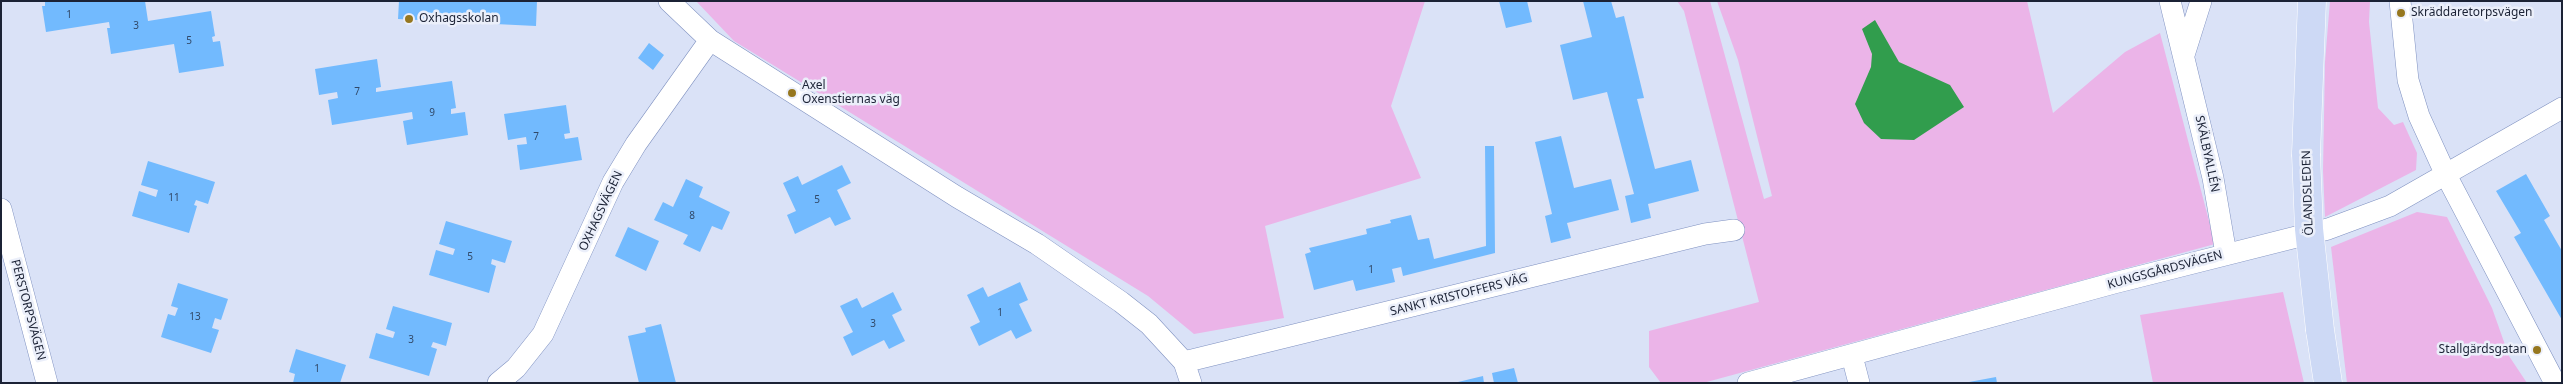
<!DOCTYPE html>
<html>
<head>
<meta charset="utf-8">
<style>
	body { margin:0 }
	#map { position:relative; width:2563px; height:384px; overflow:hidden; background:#dae2f7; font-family:"Noto Sans",sans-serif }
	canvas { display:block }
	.frame { position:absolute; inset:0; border:2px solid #1b2235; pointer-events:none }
</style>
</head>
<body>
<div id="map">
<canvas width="2563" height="384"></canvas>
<div class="frame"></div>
</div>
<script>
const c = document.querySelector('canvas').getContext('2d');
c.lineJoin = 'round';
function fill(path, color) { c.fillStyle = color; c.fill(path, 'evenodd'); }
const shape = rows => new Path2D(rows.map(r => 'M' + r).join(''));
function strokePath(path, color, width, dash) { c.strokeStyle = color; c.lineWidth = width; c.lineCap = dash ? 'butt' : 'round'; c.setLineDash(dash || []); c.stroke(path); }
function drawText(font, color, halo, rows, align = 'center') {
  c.font = font + ' "Noto Sans",sans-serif'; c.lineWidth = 5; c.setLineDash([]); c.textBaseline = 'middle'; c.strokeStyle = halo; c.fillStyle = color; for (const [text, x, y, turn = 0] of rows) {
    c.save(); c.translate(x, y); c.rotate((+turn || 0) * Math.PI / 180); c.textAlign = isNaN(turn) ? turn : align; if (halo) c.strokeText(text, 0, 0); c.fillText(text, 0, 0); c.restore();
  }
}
const green = shape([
	[696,1,1425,1,1391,106,1421,178,1265,226,1284,318,1194,334,1148,296,734,41],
	[1677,1,1710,1,1764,199,1772,196,1738,60,1717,1,2027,1,2053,113,2125,52,2160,33,2215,244,1703,383,1661,383,1649,367,1649,331,1759,302,1684,11],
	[2330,1,2370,1,2369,22,2378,108,2394,125,2403,122,2417,153,2416,170,2325,217,2323,171,2325,62],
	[2417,212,2447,217,2492,308,2509,356,2527,383,2347,383,2331,247],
	[2283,292,2304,383,2153,383,2140,315]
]);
const water = shape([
	[1875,20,1899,62,1950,85,1964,107,1914,140,1881,139,1864,123,1855,104,1871,67,1872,54,1862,29]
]);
const building = shape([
	[45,1,145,1,148,21,211,11,215,36,212,37,213,42,220,41,224,66,179,73,174,44,111,54,107,28,110,28,109,22,46,32,42,6,45,6],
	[399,1,537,1,536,26,475,23,475,16,460,15,460,22,398,19],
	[1499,1,1527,1,1532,22,1506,28],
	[1583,1,1611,1,1616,18,1624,16,1644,98,1637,99,1655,169,1691,160,1699,191,1648,204,1651,218,1631,223,1625,196,1634,194,1607,92,1573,100,1560,45,1592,37],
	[649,43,664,55,653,70,638,58],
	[377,59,381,87,376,88,376,92,452,81,456,108,451,109,451,114,465,112,468,135,407,145,403,121,413,119,412,112,332,125,328,100,338,98,337,92,319,95,315,69],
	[566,105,570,133,564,134,565,139,578,137,582,160,520,170,517,145,527,144,526,137,508,140,504,114],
	[1561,136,1574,188,1611,179,1619,210,1567,223,1571,238,1551,243,1545,216,1552,214,1535,142],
	[1485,146,1494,146,1495,253,1403,276,1401,267,1392,269,1395,282,1356,291,1353,280,1314,290,1305,254,1311,252,1309,248,1367,234,1366,229,1391,223,1390,220,1411,215,1418,240,1429,238,1434,259,1486,246],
	[148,161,215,182,208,204,196,200,194,205,197,206,189,233,132,216,139,191,156,197,158,190,141,185],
	[842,165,851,183,837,190,851,219,835,226,830,217,795,234,787,215,796,211,783,183,798,176,802,185],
	[2526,174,2550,216,2544,220,2562,251,2562,320,2514,237,2521,233,2496,191],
	[686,179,703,187,699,197,730,212,722,230,712,226,700,252,683,244,688,235,654,220,663,202,673,207],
	[446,221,512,241,505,263,492,259,491,264,496,266,489,293,429,275,436,250,453,255,455,249,439,244],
	[628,227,659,241,646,271,615,256],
	[1020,282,1028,300,1019,304,1032,331,1016,339,1011,330,979,346,970,327,980,322,967,295,983,287,988,297],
	[178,283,228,299,221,320,215,318,212,328,219,330,211,353,161,337,168,314,175,316,178,308,171,306],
	[893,292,902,310,892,315,905,341,889,349,884,340,852,356,843,337,853,332,840,306,857,298,862,308],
	[393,306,452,323,446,346,433,342,431,347,437,349,429,376,369,358,376,333,393,338,395,332,386,329],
	[661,324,676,383,639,383,628,336,646,332,645,328],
	[296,349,346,365,340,383,293,383,295,374,289,372],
	[1514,368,1518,383,1494,383,1492,373],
	[1483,376,1484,383,1458,383,1458,382],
	[1996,377,1997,383,1969,383,1969,382]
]);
const street = shape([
	[669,1,710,40,957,197,1037,244,1121,302,1149,324,1184,362,1191,383],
	[2170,1,2213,178,2226,254],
	[2400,1,2408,80,2419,116,2445,173,2555,383],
	[2184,55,2201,1],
	[1,209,47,383],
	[1852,356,1859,383],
	[1184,362,1705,234,1734,230],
	[498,383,516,368,543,334,613,182,636,144,710,40],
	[1748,383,2114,283,2328,229,2390,206,2562,108]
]);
const primary = shape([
	[2306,154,2312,1],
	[2320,330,2328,383]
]);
const primaryBridge = shape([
	[2306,154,2309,229,2320,330]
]);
const markers = [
	[2401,13,5,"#96771f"],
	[409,19,5,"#96771f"],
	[792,93,5,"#96771f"],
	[2537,350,5,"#96771f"]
];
const numberNames = [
	["1",69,15],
	["3",136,26],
	["5",189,41],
	["7",357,92],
	["9",432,113],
	["7",536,137],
	["11",174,198],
	["5",817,200],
	["8",692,216],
	["5",470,257],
	["1",1371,270],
	["1",1000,313],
	["13",195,317],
	["3",873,324],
	["3",411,340],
	["1",317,369]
];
const poiNames = [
	["Skräddaretorpsvägen",2411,13],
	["Oxhagsskolan",419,19],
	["Axel",802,86],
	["Oxenstiernas väg",802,100],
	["Stallgärdsgatan",2527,350,"right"]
];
const streetNames = [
	["SKÄLBYALLÉN",2207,154,78],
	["ÖLANDSLEDEN",2308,193,-92],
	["OXHAGSVÄGEN",601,211,-65],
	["KUNGSGÅRDSVÄGEN",2165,270,-15],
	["SANKT KRISTOFFERS VÄG",1459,295,-14],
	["PERSTORPSVÄGEN",28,310,75]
];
fill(green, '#ebb4e8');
fill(water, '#319d4d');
fill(building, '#72bafe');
strokePath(street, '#7f91c0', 22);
strokePath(primary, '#fff', 29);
strokePath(street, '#fff', 21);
strokePath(primary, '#cdd9f5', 28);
strokePath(primaryBridge, '#fff', 29, []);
strokePath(primaryBridge, '#cdd9f5', 28);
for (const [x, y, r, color] of markers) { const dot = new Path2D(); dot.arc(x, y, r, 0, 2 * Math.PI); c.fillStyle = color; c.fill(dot); strokePath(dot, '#ebeffa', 2); }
drawText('10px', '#314867', null, numberNames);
drawText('12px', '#1b2235', '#ebeffa', poiNames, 'left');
drawText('12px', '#1b2235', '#ebeffa', streetNames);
</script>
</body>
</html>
